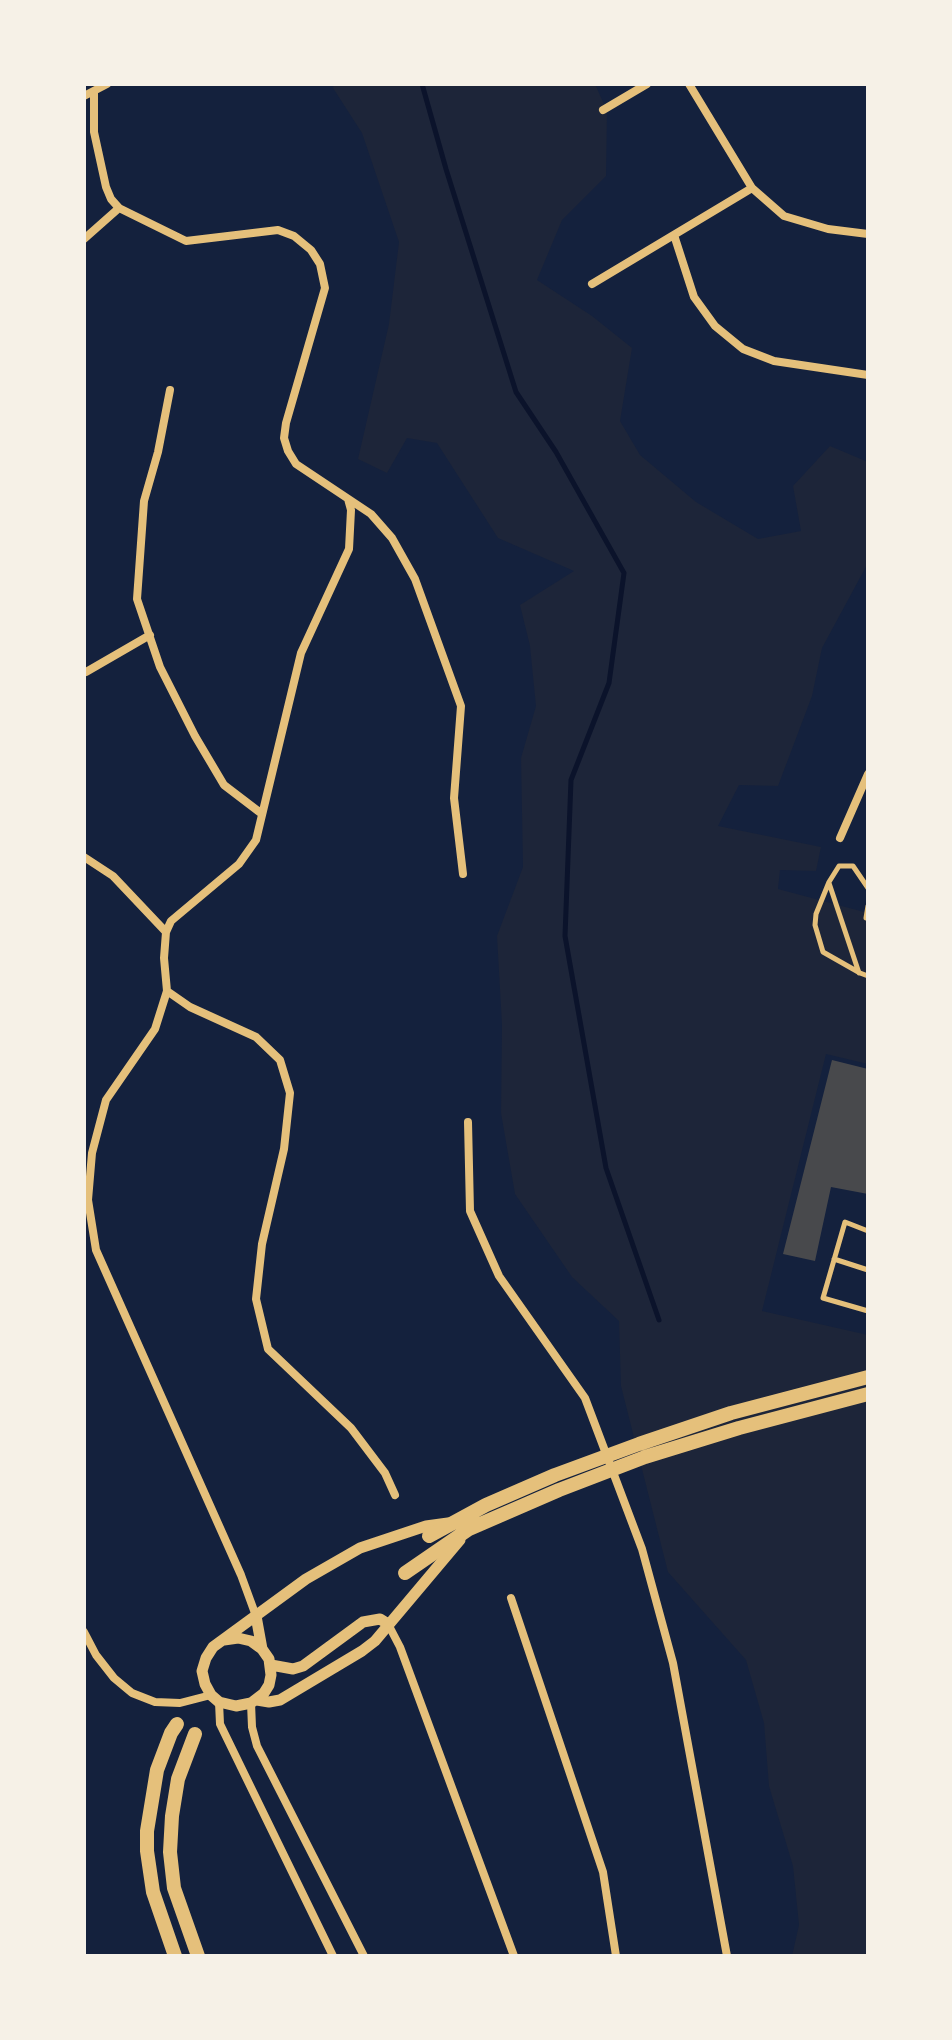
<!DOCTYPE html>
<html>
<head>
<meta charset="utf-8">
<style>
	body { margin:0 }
	#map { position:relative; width:952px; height:2040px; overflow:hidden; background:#14213d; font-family:"Varela Round",sans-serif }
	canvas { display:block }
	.frame { position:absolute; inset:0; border:86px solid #f6f1e7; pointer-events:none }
</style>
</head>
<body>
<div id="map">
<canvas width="952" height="2040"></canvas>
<div class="frame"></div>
</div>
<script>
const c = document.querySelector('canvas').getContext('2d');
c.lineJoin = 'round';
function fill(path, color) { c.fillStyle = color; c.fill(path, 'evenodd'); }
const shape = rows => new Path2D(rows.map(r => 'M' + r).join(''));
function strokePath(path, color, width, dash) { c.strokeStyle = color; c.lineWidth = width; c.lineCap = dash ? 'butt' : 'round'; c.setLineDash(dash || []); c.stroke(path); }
const green = shape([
	[334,84,595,84,607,111,606,176,562,220,537,280,592,316,632,348,620,421,640,455,696,502,758,539,801,531,793,486,830,446,868,462,868,563,822,648,812,696,778,786,739,785,718,826,821,847,816,871,780,870,778,889,868,913,868,1064,826,1054,762,1311,868,1335,868,1956,792,1956,799,1925,793,1866,769,1786,764,1723,746,1660,668,1572,621,1386,619,1321,572,1277,515,1194,501,1113,502,1025,497,936,523,867,521,758,536,706,530,646,520,605,574,571,498,538,437,443,407,438,387,473,358,459,389,324,399,242,362,133,333,88]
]);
const stream = shape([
	[422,84,446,169,516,392,556,452,624,573,609,683,571,780,565,936,606,1168,659,1320]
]);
const building = shape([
	[832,1060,868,1069,868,1194,831,1187,815,1261,783,1254]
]);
const service = shape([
	[829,883,859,973],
	[868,888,853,866,839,866,829,882,816,914,815,925,823,952,860,973,868,976],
	[866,918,868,906],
	[868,1231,845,1222,823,1298,868,1311],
	[834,1259,868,1270]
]);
const minor = shape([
	[689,84,752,188,784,216,828,229,868,234],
	[94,91,94,132,106,187,111,199,119,208,186,241,278,230,294,236,311,250,320,264,325,288,286,423,284,438,288,451,296,464,371,514,392,538,415,579,461,706,454,798,463,874],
	[84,96,107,84],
	[603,110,647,84],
	[674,235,694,297,715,326,743,349,774,361,868,375],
	[84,239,119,208],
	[592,284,752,188],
	[170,390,158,452,144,501,137,599,160,667,195,736,224,785,262,814],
	[86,672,150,635],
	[840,838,868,774],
	[84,857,113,876,166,932],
	[167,991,190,1007,256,1037,280,1060,290,1093,284,1149,262,1244,256,1299,268,1349,351,1428,385,1473,395,1495],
	[468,1122,470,1211,499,1276,585,1398,642,1549,673,1663,727,1956],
	[511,1598,603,1872,616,1956],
	[256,1616,241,1575,96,1250,88,1200,92,1153,106,1100,155,1029,167,991,164,958,166,932,171,921,239,864,256,840,301,653,349,549,351,510,348,499],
	[388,1624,400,1647,514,1956],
	[84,1632,96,1655,114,1678,132,1693,155,1702,180,1703,211,1695],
	[219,1702,220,1724,333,1956],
	[251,1703,252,1727,257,1746,364,1956]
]);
const tertiary = shape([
	[256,1616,262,1649],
	[224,1640,238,1638,251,1641,262,1649,269,1659,271,1675,269,1685,264,1693,251,1703,236,1706,219,1702,211,1695,205,1684,202,1671,206,1658,213,1647,306,1579,360,1548,426,1526,448,1523],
	[271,1665,293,1669,303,1666,363,1622,380,1619,388,1624],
	[257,1700,269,1702,280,1700,362,1651,375,1641,460,1540]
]);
const secondary = shape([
	[429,1536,486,1505,555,1475,639,1444,731,1413,868,1377],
	[405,1573,469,1529,559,1490,645,1457,739,1428,868,1394],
	[195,1734,178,1779,172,1816,170,1852,174,1888,198,1956],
	[175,1956,153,1892,147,1851,147,1831,157,1770,171,1733,177,1724]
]);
fill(green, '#1d2539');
strokePath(stream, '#0b132b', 5);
fill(building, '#48494c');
strokePath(service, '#e5c07b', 5);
strokePath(minor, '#e5c07b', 8);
strokePath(tertiary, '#e5c07b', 11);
strokePath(secondary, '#e5c07b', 14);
</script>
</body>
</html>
